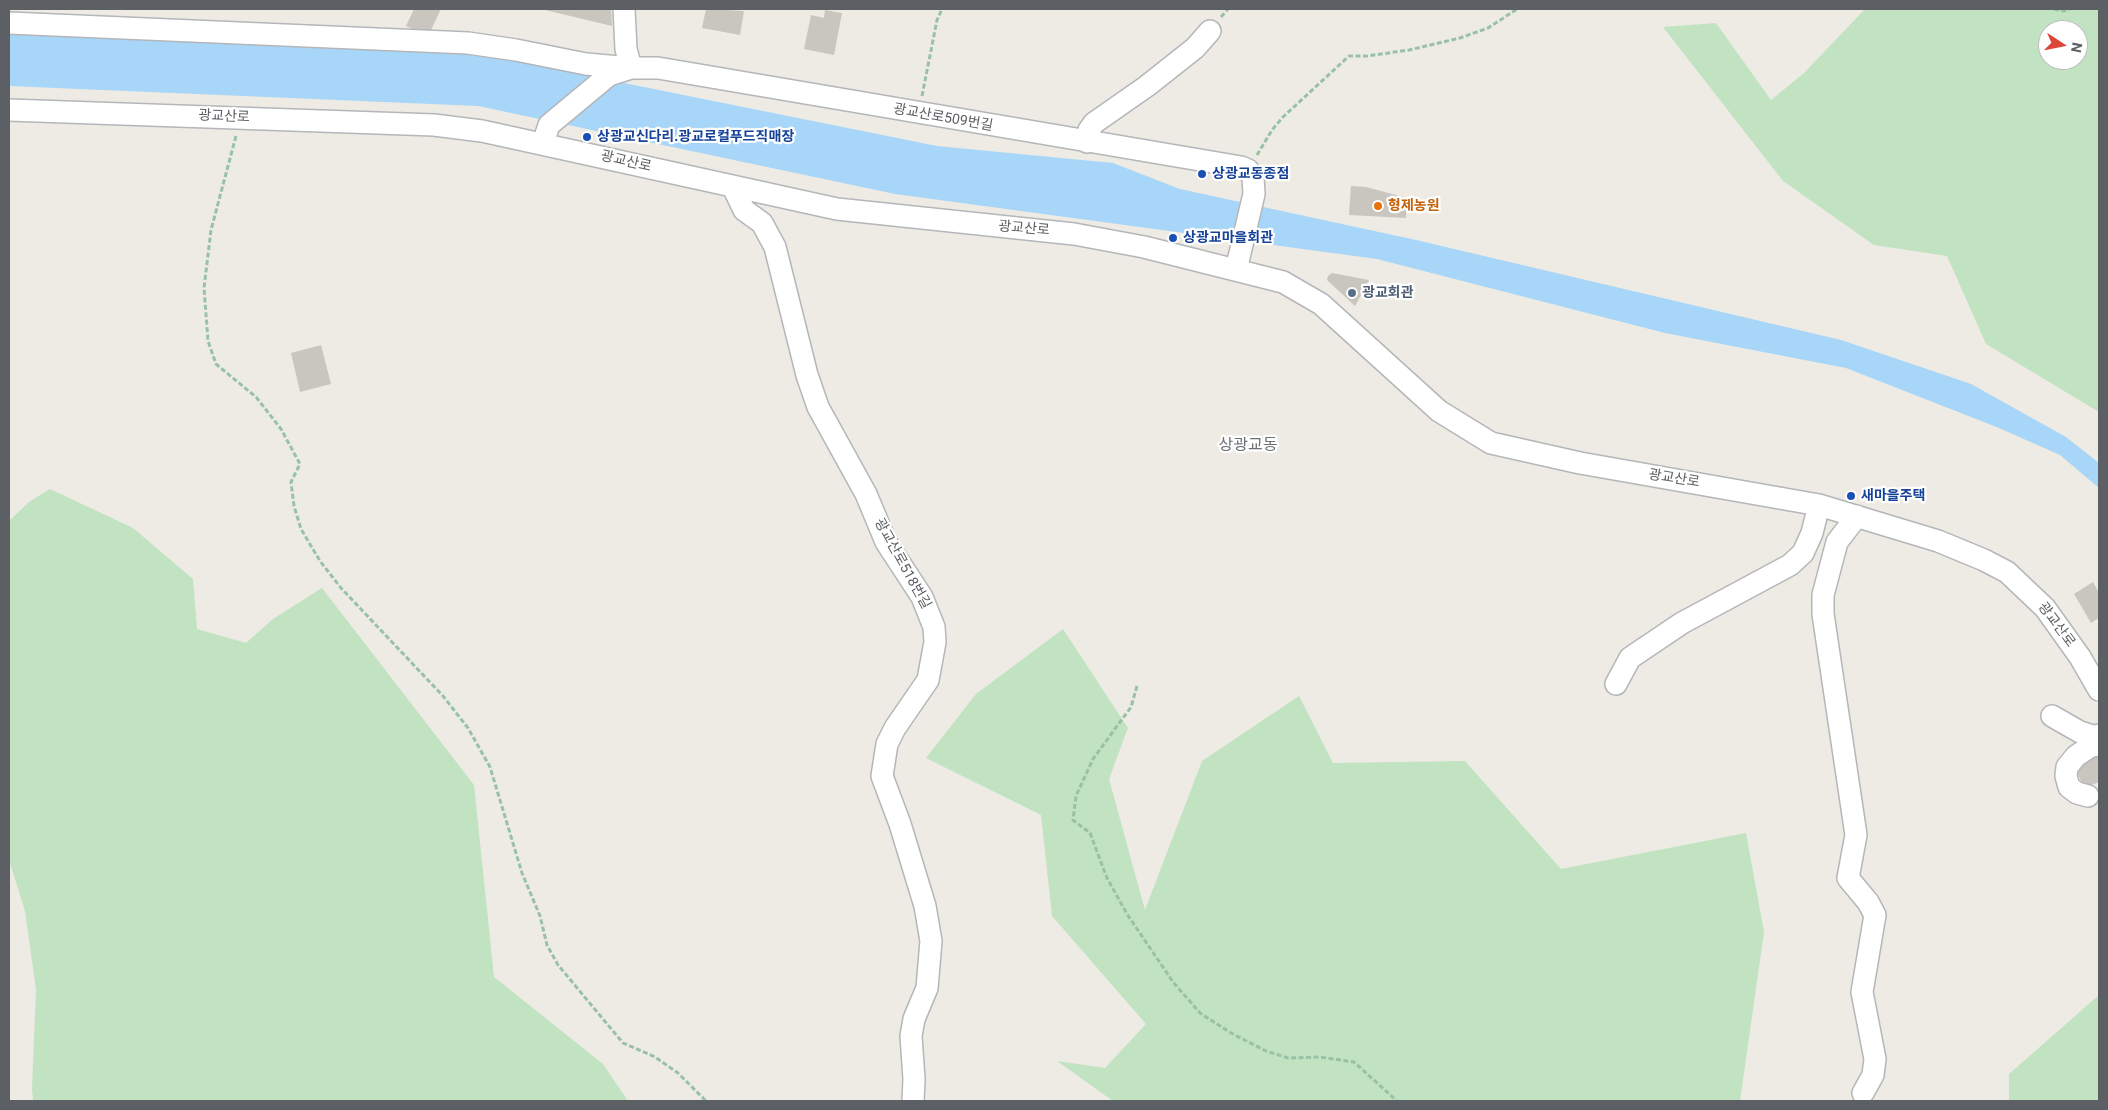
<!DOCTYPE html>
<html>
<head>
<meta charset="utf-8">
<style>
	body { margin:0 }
	#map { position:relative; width:2108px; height:1110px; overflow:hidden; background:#edebe3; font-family:Roboto,sans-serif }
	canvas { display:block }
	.frame { position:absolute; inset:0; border:10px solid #5c5f63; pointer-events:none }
	.north { position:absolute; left:2038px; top:20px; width:50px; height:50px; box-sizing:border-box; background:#fff; border:1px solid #bebfc1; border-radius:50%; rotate:101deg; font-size:14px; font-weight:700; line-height:20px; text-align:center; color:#5c5f63 }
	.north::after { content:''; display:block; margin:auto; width:18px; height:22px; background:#de4539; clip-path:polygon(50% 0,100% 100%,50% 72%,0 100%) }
</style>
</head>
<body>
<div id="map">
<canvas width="2108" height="1110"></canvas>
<div class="frame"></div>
<div class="north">N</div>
</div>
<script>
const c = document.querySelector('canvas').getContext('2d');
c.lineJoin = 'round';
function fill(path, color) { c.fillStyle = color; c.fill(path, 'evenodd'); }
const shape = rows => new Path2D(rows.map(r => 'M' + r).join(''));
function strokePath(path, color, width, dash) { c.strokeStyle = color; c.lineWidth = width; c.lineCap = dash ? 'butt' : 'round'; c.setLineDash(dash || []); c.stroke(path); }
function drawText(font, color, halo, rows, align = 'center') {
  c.font = font + ' Roboto,"Noto Sans KR",sans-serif'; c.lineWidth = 4.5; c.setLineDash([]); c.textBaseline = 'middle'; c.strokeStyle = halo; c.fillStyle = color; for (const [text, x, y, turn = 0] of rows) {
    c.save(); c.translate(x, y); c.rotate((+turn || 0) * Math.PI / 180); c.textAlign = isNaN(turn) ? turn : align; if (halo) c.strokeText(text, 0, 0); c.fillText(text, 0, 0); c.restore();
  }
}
const green = shape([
	[1865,9,2099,9,2099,412,1986,344,1947,256,1874,245,1783,181,1663,27,1716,23,1771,100,1804,73],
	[2048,30,2078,30,2078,60,2048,60],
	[50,489,133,528,193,579,197,629,246,643,273,619,322,588,474,785,494,977,603,1064,628,1101,33,1101,32,1088,36,990,25,911,9,860,9,521,29,502],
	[1063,629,1128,728,1109,779,1145,910,1202,761,1299,696,1333,763,1465,761,1561,869,1746,833,1764,932,1740,1101,1113,1101,1057,1061,1105,1068,1146,1024,1052,916,1041,815,926,758,976,694],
	[2099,995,2099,1101,2009,1101,2009,1074]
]);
const water = shape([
	[9,34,480,54,937,146,1113,163,1180,189,1416,240,1841,340,1971,384,2066,437,2099,463,2099,488,2060,455,1999,428,1846,368,1665,333,1377,259,895,194,478,106,9,86]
]);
const building = shape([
	[414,9,441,9,428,36,406,26],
	[541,9,611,9,612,26],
	[706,9,744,11,740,35,702,28],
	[825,10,842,13,834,55,804,49,811,15,824,18],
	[1351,186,1366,187,1407,198,1406,218,1349,215],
	[1332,273,1369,280,1355,306,1327,280,1328,276],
	[321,345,331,384,300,392,291,353],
	[2093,582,2099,593,2099,618,2091,623,2074,594],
	[2099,755,2099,782,2084,788,2074,765]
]);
const path = shape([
	[2054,9,2064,11,2070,9],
	[1221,17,1228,9],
	[922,96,937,20,942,9],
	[236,136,211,230,204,288,208,341,216,364,256,397,281,429,300,464,291,482,294,506,301,529,320,561,341,588,443,696,468,728,490,767,522,873,540,916,547,945,558,965,623,1043,655,1057,678,1073,706,1101],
	[1257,155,1272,130,1283,117,1349,56,1367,56,1409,50,1460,38,1488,28,1517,9],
	[1137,686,1131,707,1093,759,1076,796,1073,820,1090,833,1107,878,1127,914,1173,982,1200,1013,1231,1033,1266,1051,1288,1058,1320,1057,1354,1062,1397,1101]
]);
const minor = shape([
	[9,23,468,43,516,50,586,64,631,68,658,68,1241,167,1248,170,1253,177,1254,194,1236,270],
	[9,110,434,125,482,131,837,209,1074,234,1144,247,1283,282,1321,304,1439,411,1491,443,1580,463,1819,505,1938,541,1984,560,2007,572,2045,608,2080,657,2099,690],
	[1087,142,1089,130,1094,123,1147,86,1195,48,1210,31],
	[543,143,549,125,609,75,631,68,626,49,624,9],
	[733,187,744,210,762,223,775,247,807,375,818,407,866,494,886,542,922,597,934,627,935,642,928,680,895,728,887,744,882,776,900,824,925,906,931,941,927,988,914,1019,911,1036,914,1079,913,1101],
	[1857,516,1837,542,1823,595,1823,614,1856,835,1848,878,1868,902,1875,915,1862,992,1875,1059,1873,1075,1863,1093],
	[1616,684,1630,658,1682,623,1790,565,1803,553,1812,533,1819,505],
	[2052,716,2080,732,2096,737,2099,735],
	[2088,796,2077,793,2069,787,2066,776,2067,767,2076,756,2091,746,2099,745]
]);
const markers = [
	[587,137,5,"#1a4fb4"],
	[1202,174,5,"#1a4fb4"],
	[1378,206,5,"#e8710a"],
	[1173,238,5,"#1a4fb4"],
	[1352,293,5,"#5c6f8a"],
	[1851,496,5,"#1a4fb4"]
];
const streetNames = [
	["광교산로",224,117,2],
	["광교산로509번길",943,118,10],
	["광교산로",626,162,13],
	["광교산로",1024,229,5],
	["광교산로",1674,479,9],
	["광교산로518번길",902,564,61],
	["광교산로",2056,625,53]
];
const transitNames = [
	["상광교신다리.광교로컬푸드직매장",597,137],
	["상광교동종점",1212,174],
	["상광교마을회관",1183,238],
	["새마을주택",1861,496]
];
const foodNames = [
	["형제농원",1388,206]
];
const serviceNames = [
	["광교회관",1362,293]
];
const quarterNames = [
	["상광교동",1248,446]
];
fill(green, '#c1e3c1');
fill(water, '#a7d6f9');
fill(building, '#c9c6c0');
strokePath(minor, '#b4b6ba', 24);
strokePath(path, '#99c1a5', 3, [5, 2.5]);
strokePath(minor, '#fff', 21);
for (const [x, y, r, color] of markers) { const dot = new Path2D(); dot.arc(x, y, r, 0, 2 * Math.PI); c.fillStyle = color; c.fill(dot); strokePath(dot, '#fff', 2); }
drawText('14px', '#5c5f63', '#fff', streetNames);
drawText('bold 14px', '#164399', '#fff', transitNames, 'left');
drawText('bold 14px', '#c56008', '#fff', foodNames, 'left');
drawText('bold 14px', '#4e5e75', '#fff', serviceNames, 'left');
drawText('16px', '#6d7175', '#fff', quarterNames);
</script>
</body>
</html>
